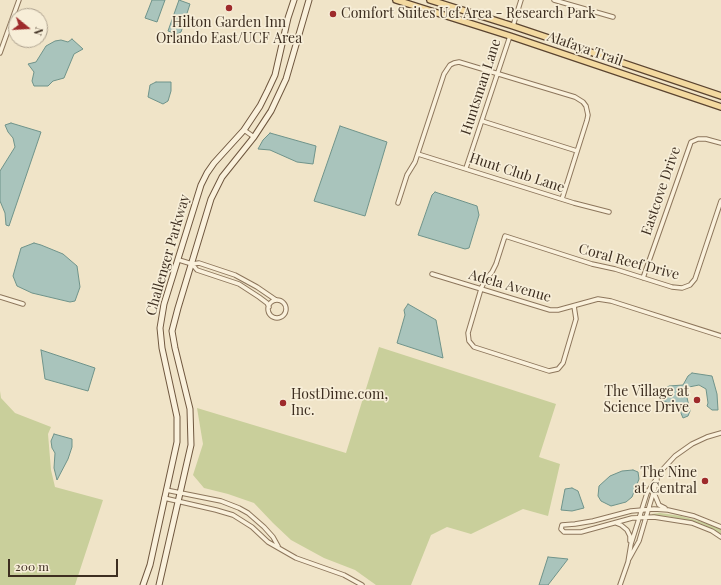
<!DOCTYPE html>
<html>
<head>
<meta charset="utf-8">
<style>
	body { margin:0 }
	#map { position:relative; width:721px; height:585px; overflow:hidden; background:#f0e4c8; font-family:"Playfair Display",serif }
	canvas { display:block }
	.north { position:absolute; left:8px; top:8px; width:40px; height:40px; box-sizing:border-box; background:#f7eed8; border:1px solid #ada18e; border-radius:50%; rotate:108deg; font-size:11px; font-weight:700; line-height:16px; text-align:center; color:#3d2e20 }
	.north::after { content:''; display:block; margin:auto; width:14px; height:18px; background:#9e2a2b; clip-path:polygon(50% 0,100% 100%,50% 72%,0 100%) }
	.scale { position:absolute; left:8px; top:559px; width:110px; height:18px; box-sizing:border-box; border:2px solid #3d2e20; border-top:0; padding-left:5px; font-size:12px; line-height:14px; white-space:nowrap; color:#3d2e20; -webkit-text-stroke:3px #f7eed8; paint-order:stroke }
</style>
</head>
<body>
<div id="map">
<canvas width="721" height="585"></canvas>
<div class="north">N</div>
<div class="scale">200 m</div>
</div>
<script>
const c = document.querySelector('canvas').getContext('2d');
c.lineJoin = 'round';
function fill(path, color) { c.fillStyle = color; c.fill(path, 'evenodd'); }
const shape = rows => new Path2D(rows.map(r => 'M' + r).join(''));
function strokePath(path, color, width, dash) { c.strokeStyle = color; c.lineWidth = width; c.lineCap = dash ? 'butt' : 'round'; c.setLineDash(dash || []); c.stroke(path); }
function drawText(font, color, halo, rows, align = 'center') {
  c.font = font + ' "Playfair Display",serif'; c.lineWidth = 3.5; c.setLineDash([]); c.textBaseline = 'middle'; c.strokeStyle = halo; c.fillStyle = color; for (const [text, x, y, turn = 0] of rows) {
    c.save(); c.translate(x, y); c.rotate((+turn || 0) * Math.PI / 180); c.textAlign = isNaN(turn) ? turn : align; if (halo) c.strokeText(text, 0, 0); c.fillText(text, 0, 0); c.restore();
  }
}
const green = shape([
	[379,347,556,404,539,457,560,464,548,516,523,509,471,534,447,527,431,535,411,585,376,585,355,570,324,558,291,540,273,523,254,503,228,494,204,488,193,475,203,444,197,408,346,453],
	[0,391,1,398,15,413,51,427,48,434,51,470,55,487,103,500,75,585,0,585],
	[660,513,681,516,702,522,721,529,721,534,702,524,687,520,666,516,652,515,652,514]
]);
const water = shape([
	[152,0,165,0,157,22,145,18,152,0],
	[179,0,190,4,181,32,177,34,168,31,179,0],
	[72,39,83,49,74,54,64,78,53,81,48,86,34,86,32,81,34,72,28,64,36,62,46,46,55,41,61,40,68,42,72,39],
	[156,82,171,82,171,91,168,101,163,104,148,97,150,85,156,82],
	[11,123,41,132,9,226,6,225,5,213,0,201,0,171,15,147,13,138,8,132,5,125,11,123],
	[340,126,387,142,365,216,314,201,340,126],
	[270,133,316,146,313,164,297,162,270,150,258,149,263,140,270,133],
	[435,192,477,206,479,215,469,248,465,249,418,235,432,195,435,192],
	[34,243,41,245,63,254,77,266,80,287,75,301,70,302,32,293,17,286,13,276,21,248,34,243],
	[408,304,436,320,443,358,397,343,405,315,404,310,408,304],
	[41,350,95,368,88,391,45,379,41,350],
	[692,373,712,376,717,394,718,410,712,410,707,406,708,403,706,389,699,385,689,387,686,393,690,411,688,416,683,418,678,406,663,401,663,395,665,389,669,386,683,385,688,376,692,373],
	[54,434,72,439,72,447,68,459,57,480,54,468,55,453,52,448,51,441,54,434],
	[633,470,638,472,639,479,632,497,626,502,611,506,601,501,598,496,599,486,610,476,622,471,633,470],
	[572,488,578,491,584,508,572,511,561,510,565,489,572,488],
	[548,557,568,559,548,585,539,585,548,557]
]);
const street = shape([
	[554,0,613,17],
	[513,26,521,0],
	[0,53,19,0],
	[482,121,577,151],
	[244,130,254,137],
	[418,154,574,203,609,212],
	[466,168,510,36],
	[398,203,407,175,415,162,444,74,450,65,454,63,459,62,575,97,583,102,586,106,588,115,587,120,562,199],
	[179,260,192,264,197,270,239,284,259,297,267,303,269,307],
	[192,264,199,263,235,275,257,287,276,300],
	[432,274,550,310,558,310,598,299,611,301,721,336],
	[643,278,691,142,698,139,706,139,721,143],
	[0,297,23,304],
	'268 309a9 9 0 1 1 18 0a9 9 0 1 1-18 0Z',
	[574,306,576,319,563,363,558,369,549,371,474,347,469,341,468,333,481,289,485,280,492,272,496,264,505,236,592,264,615,269,672,287,682,288,690,285,695,279,721,201],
	[166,490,221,501,239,508,248,513,264,527,273,537,278,546],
	[654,493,659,505,665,508],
	[164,498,216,510,233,515,252,527,268,542,296,558,344,575,362,585],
	[616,523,621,525,627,530,630,536,630,541],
	[721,527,694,516,668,510,654,509,631,511,593,521,575,524,562,525,561,529,564,532,581,532,632,518,654,517,692,523,712,531,721,537],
	[629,559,639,541,657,480],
	[620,585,628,562,631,544,647,493,663,469,675,456,692,444,707,437,721,433]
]);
const secondary = shape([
	[143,585,150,565,177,442,177,417,162,348,160,328,164,304,201,185,207,173,214,163,244,130,260,106,268,90,275,75,288,18,294,0],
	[159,585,191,445,190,409,175,348,172,331,178,308,211,199,222,177,254,137,271,111,286,79,309,0]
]);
const primary = shape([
	[396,0,510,36,721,107],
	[430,0,513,26,721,96]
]);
const markers = [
	[229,8,4,"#9e2a2b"],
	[333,14,4,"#9e2a2b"],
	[697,400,4,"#9e2a2b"],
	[283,403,4,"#9e2a2b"],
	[705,481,4,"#9e2a2b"]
];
const poiNames = [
	["Comfort Suites Ucf Area - Research Park",341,14],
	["Hilton Garden Inn",229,23,"center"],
	["Orlando East/UCF Area",229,39,"center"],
	["The Village at",689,392,"right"],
	["Science Drive",689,408,"right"],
	["HostDime.com,",291,395],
	["Inc.",291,411],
	["The Nine",697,473,"right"],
	["at Central",697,489,"right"]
];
const streetNames = [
	["Alafaya Trail",585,49,19],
	["Huntsman Lane",481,87,-72],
	["Hunt Club Lane",517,173,18],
	["Eastcove Drive",661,191,-71],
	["Challenger Parkway",168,255,-74],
	["Coral Reef Drive",629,262,15],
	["Adela Avenue",510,286,16]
];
fill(green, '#c9cf9b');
fill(water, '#a9c4bc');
strokePath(water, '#6f938a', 1);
strokePath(street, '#8d765c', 5.5);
strokePath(secondary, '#6f573f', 7);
strokePath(primary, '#5b4430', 8);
strokePath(street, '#faf1dc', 3.5);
strokePath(secondary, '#faf1dc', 5);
strokePath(primary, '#f3d9a0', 5.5);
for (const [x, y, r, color] of markers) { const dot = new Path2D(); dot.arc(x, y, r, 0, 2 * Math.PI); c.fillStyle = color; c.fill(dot); strokePath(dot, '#f7eed8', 1.5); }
drawText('14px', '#3d2e20', '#f7eed8', poiNames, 'left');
drawText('14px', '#3d2e20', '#f7eed8', streetNames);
</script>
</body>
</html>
